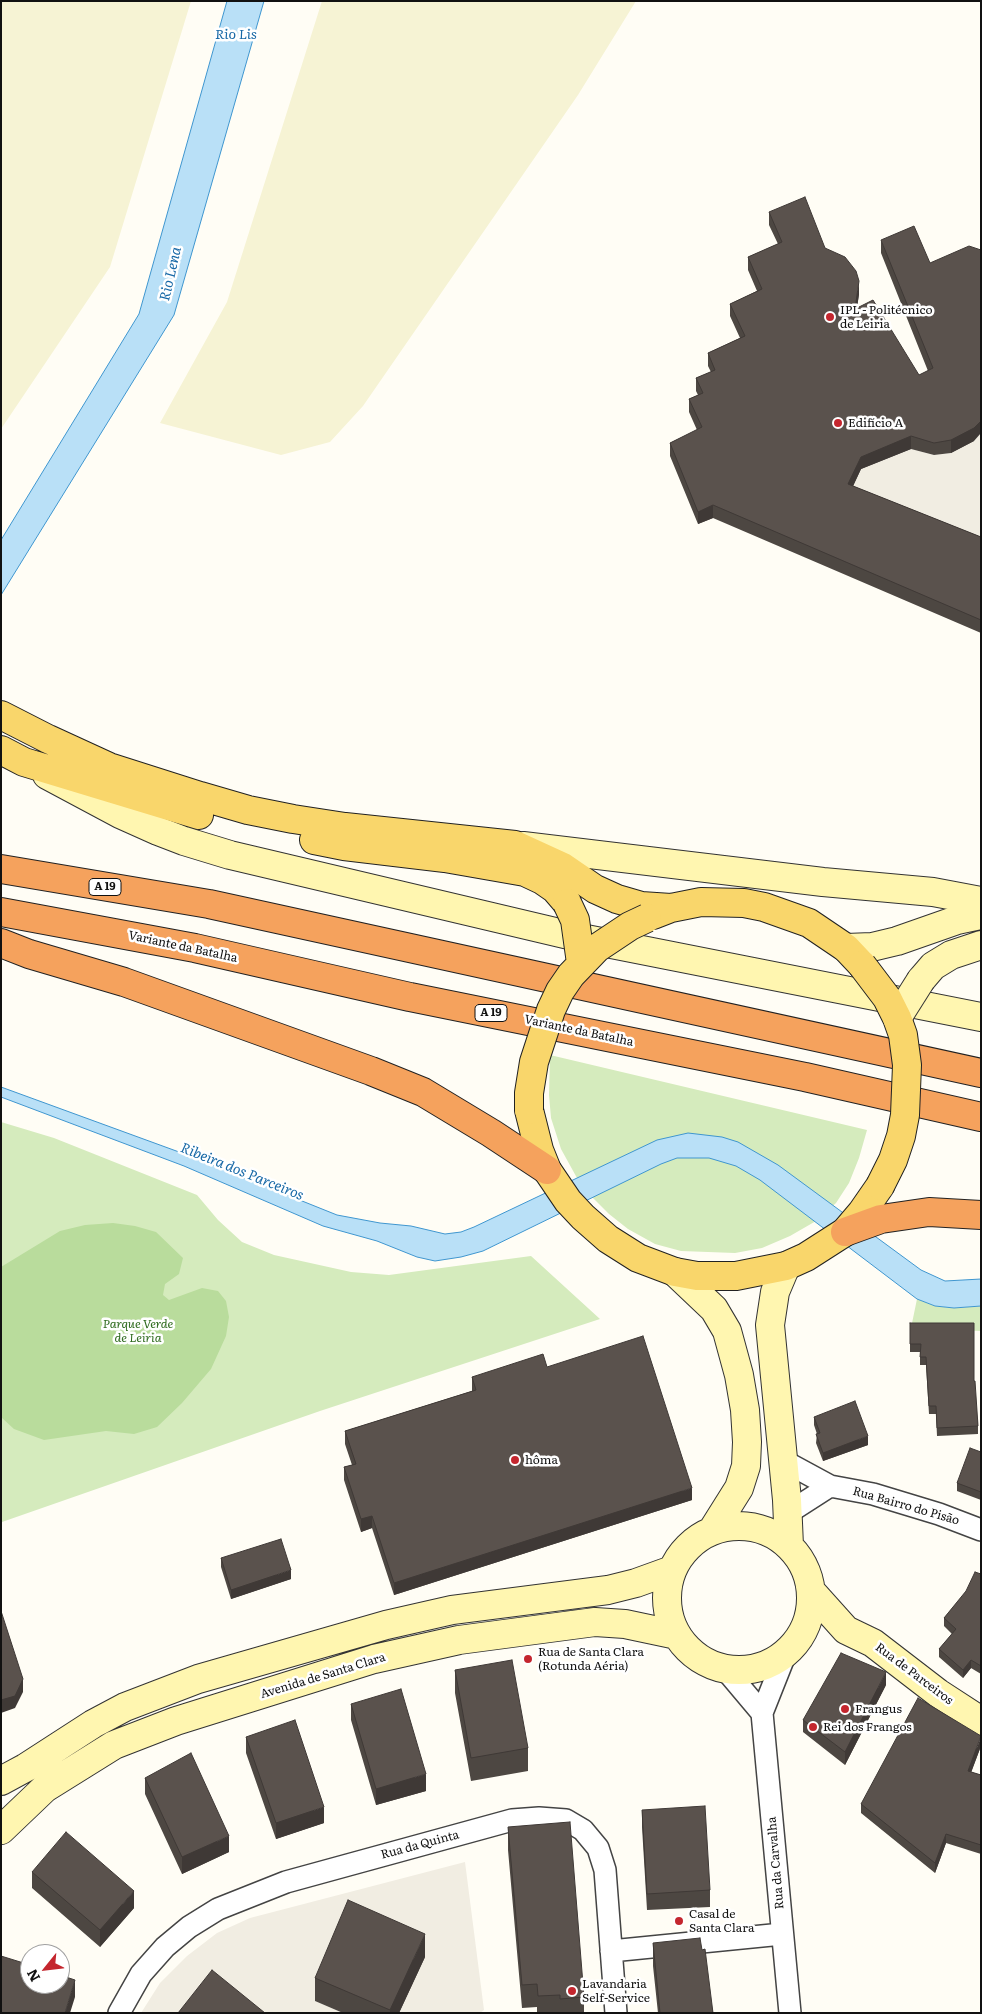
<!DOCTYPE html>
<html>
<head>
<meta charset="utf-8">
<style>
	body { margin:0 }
	#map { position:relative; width:982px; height:2014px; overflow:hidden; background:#fffdf5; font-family:Literata,serif }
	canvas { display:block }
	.frame { position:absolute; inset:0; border:2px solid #111; pointer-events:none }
	.north { position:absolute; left:20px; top:1944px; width:50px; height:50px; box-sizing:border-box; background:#fff; border:1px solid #a0a0a0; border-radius:50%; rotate:241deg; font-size:14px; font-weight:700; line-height:20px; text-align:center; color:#111 }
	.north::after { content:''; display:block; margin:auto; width:18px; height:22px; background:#c4262e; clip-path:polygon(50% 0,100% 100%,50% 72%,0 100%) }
</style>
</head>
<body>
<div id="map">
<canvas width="982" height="2014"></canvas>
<div class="frame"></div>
<div class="north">N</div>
</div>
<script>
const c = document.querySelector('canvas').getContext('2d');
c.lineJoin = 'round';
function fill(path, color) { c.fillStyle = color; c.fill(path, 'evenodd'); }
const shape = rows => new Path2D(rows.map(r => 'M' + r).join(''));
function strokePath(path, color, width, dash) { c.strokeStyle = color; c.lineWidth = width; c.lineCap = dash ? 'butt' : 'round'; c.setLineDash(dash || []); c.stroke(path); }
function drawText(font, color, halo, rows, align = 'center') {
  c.font = font + ' Literata,serif'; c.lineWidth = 5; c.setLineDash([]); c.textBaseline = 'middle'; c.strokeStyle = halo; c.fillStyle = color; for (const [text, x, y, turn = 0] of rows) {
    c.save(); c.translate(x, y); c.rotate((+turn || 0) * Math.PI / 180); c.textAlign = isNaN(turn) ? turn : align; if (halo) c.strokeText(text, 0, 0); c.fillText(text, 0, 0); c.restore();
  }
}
const farmland = shape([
	[1,1,191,1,110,267,1,429],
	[322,1,636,1,578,95,363,406,330,442,281,455,160,423,227,302]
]);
const green = shape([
	[550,1055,867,1130,859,1158,849,1183,836,1203,816,1221,790,1236,762,1248,735,1253,681,1251,655,1244,628,1229,609,1214,590,1195,577,1178,561,1149,551,1118,549,1095],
	[1,1122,54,1138,197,1195,218,1220,242,1242,274,1255,351,1272,389,1275,531,1256,600,1319,320,1411,2,1522],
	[917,1299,935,1306,954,1308,981,1306,981,1331,911,1328]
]);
const forest = shape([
	[113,1223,135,1226,156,1232,183,1258,179,1274,165,1284,163,1295,169,1300,202,1288,218,1291,226,1301,229,1317,226,1336,211,1369,182,1403,157,1427,134,1434,106,1431,44,1440,14,1429,1,1417,1,1267,60,1231,85,1225]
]);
const plaza = shape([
	[981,433,981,537,851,489,861,469,911,449,934,455,951,453,974,441],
	[465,1862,484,2010,480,2013,399,2013,424,1957,315,2001,343,2013,141,2013,160,1983,187,1956,217,1933,250,1918]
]);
const water = shape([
	[227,1,264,1,174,315,1,595,1,540,139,314,227,1],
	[1,1087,190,1156,337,1215,380,1223,411,1226,445,1234,461,1232,474,1227,657,1140,688,1133,722,1137,738,1142,778,1165,921,1270,945,1281,981,1279,981,1306,954,1308,935,1306,917,1299,760,1180,736,1166,709,1158,677,1158,661,1164,483,1251,461,1257,435,1261,417,1257,377,1241,323,1226,184,1166,1,1097,1,1087]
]);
const minor = shape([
	[782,1460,830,1486,873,1494,939,1514,981,1530],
	[788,1513,830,1486],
	[785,1655,762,1713,790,2013],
	[725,1669,762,1713],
	[611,1951,782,1934],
	[119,2013,141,1974,165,1947,189,1927,218,1909,286,1882,512,1820,539,1818,566,1820,583,1830,598,1848,605,1870,616,2013]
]);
const secondary = shape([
	[47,775,120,814,158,831,184,841,230,855,581,938,981,1017],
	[523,846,823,882,933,892,981,901],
	[846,948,872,947,897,941,957,920,981,915],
	[921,980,933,966,951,955,981,945],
	[786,1266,775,1292,770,1325,787,1500,789,1546],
	[675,1272,714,1309,727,1331,739,1375,745,1410,747,1442,746,1466,739,1488,712,1531],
	'667 1598a72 72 0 1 1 144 0a72 72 0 1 1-144 0Z',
	[811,1591,846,1630,873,1643,938,1693,981,1721],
	[1,1781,25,1768,93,1724,125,1707,198,1679,386,1625,452,1610,608,1590,636,1583,672,1570],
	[1,1830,45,1788,114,1745,176,1721,374,1659,459,1640,595,1622,625,1624,677,1635]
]);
const primary = shape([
	[1,715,48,739,109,767,200,796,248,810,293,819,345,827,515,845,563,867,595,889,617,899,641,906,671,908],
	[1,750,24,762,199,815],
	[314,840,344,846,445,858,525,872,542,880,555,889,567,903],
	[653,915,671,908,701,902,744,903,764,907,809,923,846,948,862,965],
	[529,1110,539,1150,547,1170,568,1201,583,1217,608,1239,638,1258,675,1272,697,1276,736,1276,786,1266,806,1257,845,1232,862,1212,880,1186]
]);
const motorway = shape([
	[1,869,209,904,981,1073],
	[1,912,195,948,410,997,805,1077,981,1117],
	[1,943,29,954,124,982,371,1071,423,1092,491,1133,547,1170],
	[845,1232,881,1219,929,1212,981,1215]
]);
const secondaryBridge = shape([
	[897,1018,921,980]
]);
const primaryBridge = shape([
	[567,903,575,920,581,963],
	[862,965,887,998,897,1018,903,1035,907,1065,905,1115,901,1136,893,1160,880,1186],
	[529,1110,529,1093,534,1062,551,1010,560,991,571,975,597,948,630,926,647,918]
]);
const wall = shape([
	[769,212,825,248,859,294,857,308,919,375,928,371,881,253,881,240,974,441,951,453,934,455,911,449,861,469,853,486,981,537,981,633,713,518,698,524,670,456,670,443,697,430,689,412,689,399,698,395,696,391,696,378,711,372,708,366,708,353,740,338,730,316,730,304,757,291,748,270,748,257,778,244,769,225],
	[910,1323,974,1381,978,1426,978,1434,937,1436,936,1414,929,1414,926,1365,920,1365,920,1352,910,1352],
	[547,1367,692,1500,394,1595,372,1528,361,1532,344,1480,344,1467,352,1465,345,1444,345,1431,472,1391,472,1377],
	[814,1417,868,1445,823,1461,816,1443,817,1434,814,1425],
	[981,1452,981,1500,957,1491,957,1483],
	[221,1558,291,1579,231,1599,221,1567],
	[981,1574,981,1674,971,1668,963,1678,939,1657,939,1649,952,1634,944,1626,944,1618],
	[455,1670,528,1748,528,1771,471,1781,455,1693],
	[886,1685,845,1765,803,1732,803,1720],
	[351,1704,426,1791,376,1805,351,1720],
	[246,1737,324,1823,276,1839,246,1753],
	[981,1746,971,1772,981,1775,981,1854,946,1843,935,1873,861,1813,861,1804],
	[145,1778,229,1852,182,1874,145,1794],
	[642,1810,710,1890,710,1907,647,1910,642,1827],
	[508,1827,584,1997,584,2013,537,2013,537,2007,522,2008,508,1850],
	[32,1872,134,1908,100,1947,32,1888],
	[653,1943,702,1950,713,2013,658,2013,653,1966],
	[425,1957,399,2013,343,2013,315,2001,315,1978]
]);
const shadedWall = shape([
	[859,281,859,294,855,321,855,309],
	[981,421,981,433,974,441,951,453,951,440],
	[911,436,911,449,861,469,848,497,848,484,861,457],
	[713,505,713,518,698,524,698,512],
	[868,1436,868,1445,823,1461,823,1453],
	[692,1488,692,1500,394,1595,394,1583],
	[372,1516,372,1528,361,1532,361,1519],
	[291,1570,291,1579,231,1599,231,1590],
	[971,1660,971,1668,963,1678,963,1670],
	[886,1672,886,1685,845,1765,845,1752],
	[23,1679,23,1692,15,1708,1,1713,1,1700],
	[981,1737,981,1746,968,1781,968,1771],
	[426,1774,426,1791,376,1805,376,1789],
	[324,1807,324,1823,276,1839,276,1823],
	[946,1834,946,1843,935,1873,935,1863],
	[229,1836,229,1852,182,1874,182,1857],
	[134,1891,134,1908,100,1947,100,1930],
	[425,1934,425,1957,399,2013,390,2013,390,2010],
	[75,1980,75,1997,70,2013,65,2013]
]);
const building = shape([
	[805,197,825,248,845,257,856,271,859,281,855,309,873,300,919,375,933,368,881,240,914,226,930,263,969,246,981,250,981,421,974,428,951,440,934,443,911,436,861,457,848,484,981,537,981,620,713,505,698,512,670,443,702,427,689,399,703,393,696,378,715,370,708,353,745,336,730,304,762,289,748,257,782,242,769,212,805,197],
	[910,1323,974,1323,974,1381,975,1381,978,1426,937,1428,936,1406,929,1406,926,1357,920,1357,921,1344,910,1344,910,1323],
	[643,1336,692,1488,394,1583,372,1516,361,1519,344,1467,356,1464,345,1431,476,1390,472,1377,543,1354,547,1367,643,1336],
	[855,1401,868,1436,823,1453,816,1434,820,1433,814,1417,855,1401],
	[970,1448,981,1452,981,1492,957,1483,970,1448],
	[281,1539,291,1570,231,1590,221,1558,281,1539],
	[975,1572,981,1574,981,1666,971,1660,963,1670,939,1649,956,1629,944,1618,966,1591,975,1572],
	[1,1611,23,1679,15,1696,1,1700,1,1611],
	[841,1653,886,1672,845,1752,803,1720,841,1653],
	[512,1660,528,1748,471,1758,455,1670,512,1660],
	[401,1689,426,1774,376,1789,351,1704,401,1689],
	[918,1698,981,1736,968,1771,981,1775,981,1845,946,1834,935,1863,861,1804,918,1698],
	[295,1720,324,1807,276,1823,246,1737,295,1720],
	[191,1753,229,1836,182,1857,145,1778,191,1753],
	[705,1806,710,1890,647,1894,642,1810,705,1806],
	[570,1822,584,1997,560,1999,560,1995,538,1996,537,1984,522,1985,508,1827,570,1822],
	[66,1832,134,1891,100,1930,32,1872,66,1832],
	[348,1900,425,1934,390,2010,315,1978,348,1900],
	[700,1938,702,1950,705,1949,713,2013,660,2013,653,1943,700,1938],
	[1,1956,30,1965,30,1984,60,1984,60,1975,75,1980,65,2013,4,2013,1,2012,1,1956],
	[212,1970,265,2013,178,2013,212,1970]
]);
const markers = [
	[830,317,5,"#c4262e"],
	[838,423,5,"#c4262e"],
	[515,1460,5,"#c4262e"],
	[528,1659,5,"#c4262e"],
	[845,1709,5,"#c4262e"],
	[813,1727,5,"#c4262e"],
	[679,1921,5,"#c4262e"],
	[572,1991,5,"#c4262e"]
];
const shields = [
	[105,887,32],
	[491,1013,32]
];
const shieldNames = [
	["A 19",105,887],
	["A 19",491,1013]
];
const poiNames = [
	["IPL - Politécnico",840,310],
	["de Leiria",840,324],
	["Edifício A",848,423],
	["hôma",525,1460],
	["Rua de Santa Clara",538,1652],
	["(Rotunda Aéria)",538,1666],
	["Frangus",855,1709],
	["Rei dos Frangos",823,1727],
	["Casal de",689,1914],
	["Santa Clara",689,1928],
	["Lavandaria",582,1984],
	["Self-Service",582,1998]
];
const streetNames = [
	["Variante da Batalha",183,947,12],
	["Variante da Batalha",579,1031,12],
	["Rua Bairro do Pisão",906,1506,16],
	["Rua de Parceiros",914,1674,37],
	["Avenida de Santa Clara",323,1676,-17],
	["Rua da Quinta",420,1845,-15],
	["Rua da Carvalha",776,1863,-95]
];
const parkNames = [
	["Parque Verde",138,1324],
	["de Leiria",138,1338]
];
const waterNames = [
	["Rio Lis",236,35],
	["Rio Lena",171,274,-77],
	["Ribeira dos Parceiros",242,1172,22]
];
fill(farmland, '#f6f3d4');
fill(green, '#d5ebbd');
fill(forest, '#b9dc9c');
fill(plaza, '#f1ede2');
fill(water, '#b9e0f7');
strokePath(water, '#3f96cf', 1);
strokePath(minor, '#444', 24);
strokePath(secondary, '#333', 30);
strokePath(primary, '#222', 30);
strokePath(motorway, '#222', 30);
strokePath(minor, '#fff', 21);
strokePath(secondary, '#fff6b0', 28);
strokePath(primary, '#f9d66b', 28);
strokePath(motorway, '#f5a25d', 28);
strokePath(secondaryBridge, '#333', 30, []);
strokePath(primaryBridge, '#222', 30, []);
strokePath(secondaryBridge, '#fff6b0', 28);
strokePath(primaryBridge, '#f9d66b', 28);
fill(wall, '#4d4742');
fill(shadedWall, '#3f3936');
fill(building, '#5a524d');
strokePath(building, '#3f3936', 1);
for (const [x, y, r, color] of markers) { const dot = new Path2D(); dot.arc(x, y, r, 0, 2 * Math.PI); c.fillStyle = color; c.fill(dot); strokePath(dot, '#fff', 2); }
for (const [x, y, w] of shields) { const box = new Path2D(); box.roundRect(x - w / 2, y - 8.5, w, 17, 4); c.fillStyle = '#fff'; c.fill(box); strokePath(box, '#111', 1); }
drawText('bold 11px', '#111', null, shieldNames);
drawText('12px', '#111', '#fff', poiNames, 'left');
drawText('12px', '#111', '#fff', streetNames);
drawText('italic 12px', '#2f6b1f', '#fff', parkNames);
drawText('italic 14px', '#1768a6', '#fff', waterNames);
</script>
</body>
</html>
